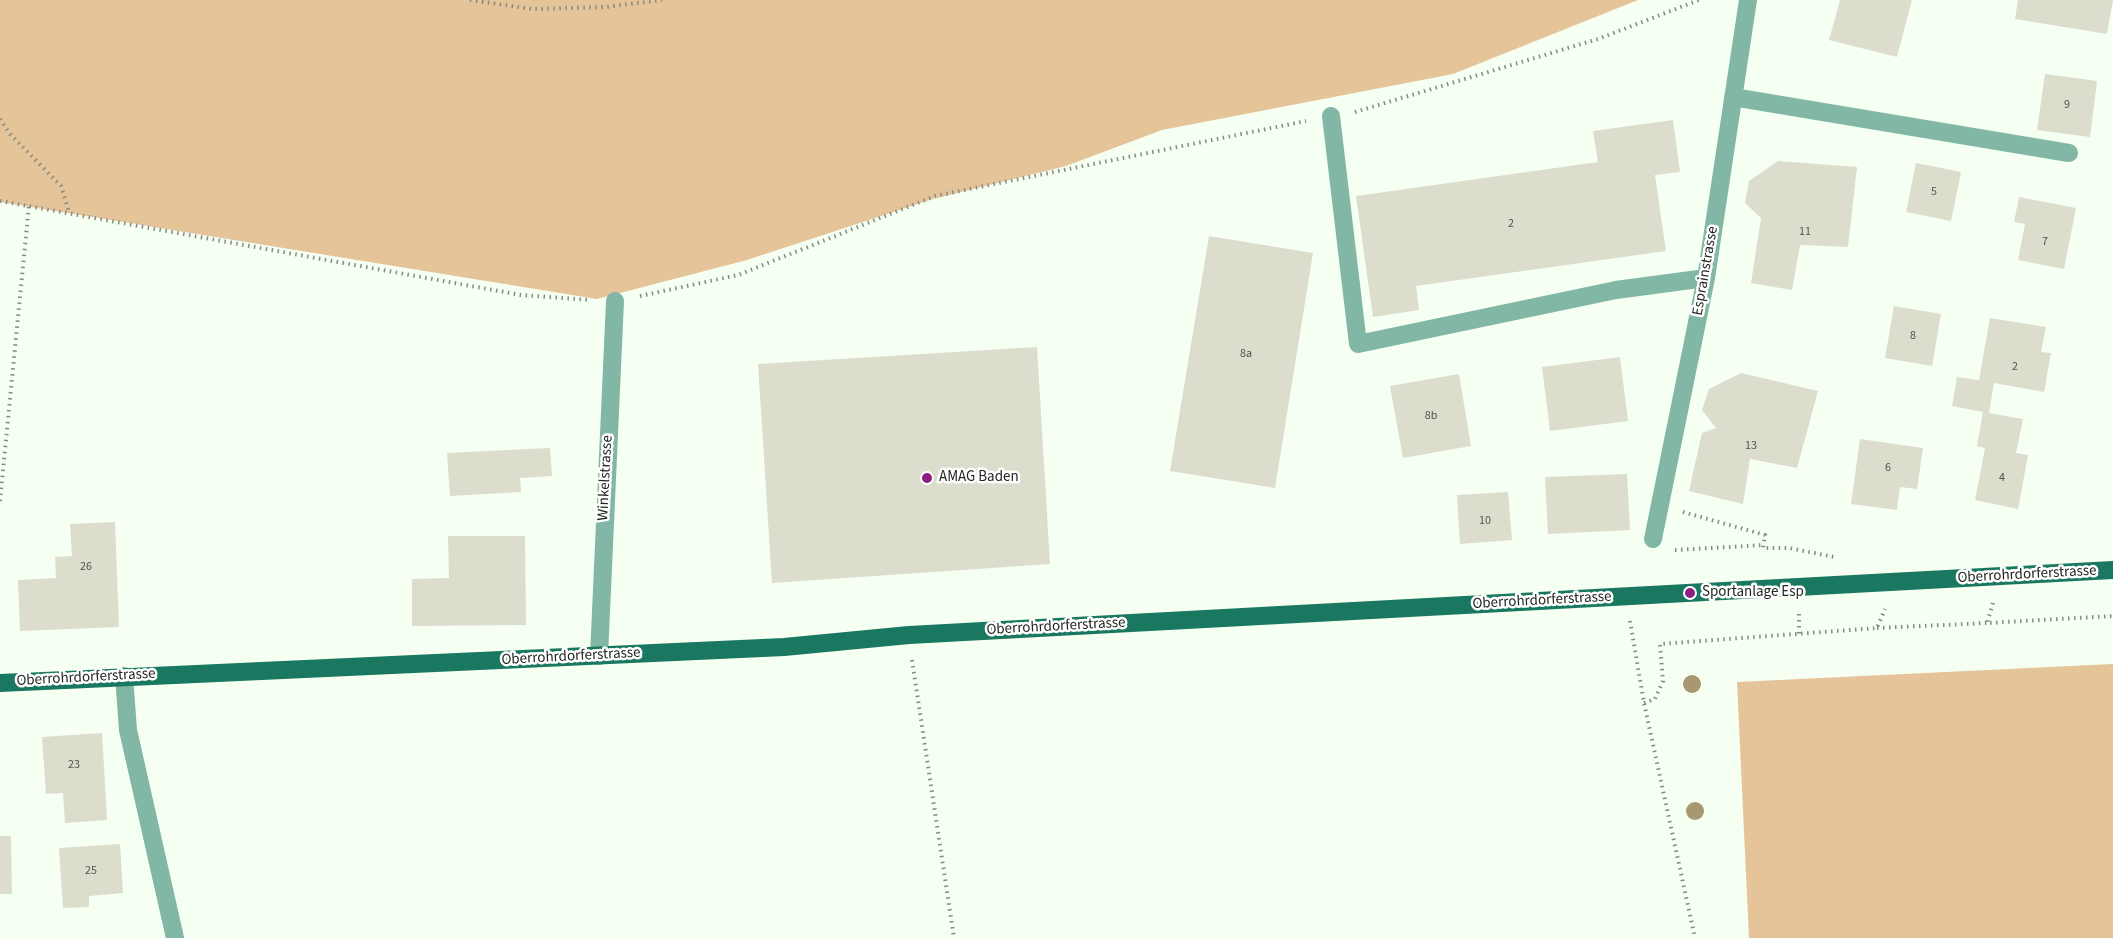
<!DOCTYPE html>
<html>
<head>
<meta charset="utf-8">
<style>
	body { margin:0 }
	canvas { display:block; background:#f5fff2 }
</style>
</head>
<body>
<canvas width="2113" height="938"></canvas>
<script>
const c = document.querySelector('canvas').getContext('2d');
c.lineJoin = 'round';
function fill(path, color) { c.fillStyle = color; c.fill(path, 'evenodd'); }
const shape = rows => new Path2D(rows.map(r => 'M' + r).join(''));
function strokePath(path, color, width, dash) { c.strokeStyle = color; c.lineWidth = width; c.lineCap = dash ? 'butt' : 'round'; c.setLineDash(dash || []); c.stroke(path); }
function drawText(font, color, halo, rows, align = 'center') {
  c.font = font + ' "Source Sans 3",sans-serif'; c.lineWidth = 5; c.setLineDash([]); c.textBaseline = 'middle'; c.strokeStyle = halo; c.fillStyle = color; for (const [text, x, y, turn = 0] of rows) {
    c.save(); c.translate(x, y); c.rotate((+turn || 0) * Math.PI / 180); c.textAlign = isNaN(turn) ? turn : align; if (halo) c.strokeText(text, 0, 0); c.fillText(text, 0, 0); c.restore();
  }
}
const green = shape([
	[0,0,1638,0,1453,74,1162,130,1066,166,933,199,747,260,597,299,0,202],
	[2113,664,2113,938,1749,938,1737,682]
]);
const building = shape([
	[1840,0,1912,0,1897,57,1829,40],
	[2018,0,2113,0,2107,34,2015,19],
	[2045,74,2097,81,2090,137,2037,130],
	[1673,120,1680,172,1655,175,1666,251,1416,286,1419,310,1373,317,1356,196,1598,162,1593,131],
	[1778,161,1857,167,1848,247,1800,245,1792,290,1751,283,1761,218,1745,203,1749,181],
	[1916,163,1961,172,1951,221,1906,212],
	[2019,197,2076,208,2064,269,2018,260,2025,224,2014,222],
	[1209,236,1313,253,1275,488,1170,471],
	[1894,306,1941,314,1932,366,1885,358],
	[1990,318,2046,327,2041,352,2051,353,2044,392,1994,383,1989,413,2023,419,2016,453,2028,455,2018,509,1975,500,1985,448,1977,446,1983,412,1952,406,1957,377,1979,380],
	[1037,347,1050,564,772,583,758,364],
	[1620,357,1628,421,1550,431,1542,367],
	[1741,373,1818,391,1797,468,1750,459,1743,504,1689,491,1702,433,1716,428,1702,410,1709,389],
	[1459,374,1471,446,1403,458,1390,386],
	[1860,439,1923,448,1917,489,1900,487,1897,510,1851,504],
	[550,448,552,476,520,478,521,492,450,496,447,453],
	[1627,474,1630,530,1548,534,1545,477],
	[1508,492,1512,540,1460,544,1457,495],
	[115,522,119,627,20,631,18,580,56,578,55,557,72,556,70,524],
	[448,536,525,536,526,625,412,626,412,579,449,578],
	[102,733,107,820,65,823,63,793,46,794,42,737],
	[0,836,11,836,12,894,0,894],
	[120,844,123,893,89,896,89,907,63,908,59,848]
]);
const path = shape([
	[470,0,532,9,606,7,662,0],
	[1355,112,1598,39,1699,0],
	[0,119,10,134,61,186,69,212],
	[0,201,521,295,591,300],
	[640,296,738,275,935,196,1306,121],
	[0,501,29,205],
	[1683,512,1765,535,1763,548,1789,548,1834,557],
	[1675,550,1764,545],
	[1993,603,1987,623,2113,616],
	[1799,614,1799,634],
	[1630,621,1644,703,1695,938],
	[1877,628,1987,623],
	[912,660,954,938],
	[1644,703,1655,699,1663,681,1660,644,1877,628,1885,609]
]);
const minor = shape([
	[1733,97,2069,153],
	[1331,116,1358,344,1616,290,1706,278],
	[1653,539,1706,278,1748,0],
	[599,656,615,301],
	[124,676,128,730,175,938]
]);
const major = shape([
	[0,683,784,647,909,635,2113,570]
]);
const trees = [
	[1692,684],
	[1695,811]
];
const markers = [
	[927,478,6,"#8e1f81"],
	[1690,593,6,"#8e1f81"]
];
const numberNames = [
	["9",2067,105],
	["5",1934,192],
	["2",1511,224],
	["11",1805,232],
	["7",2045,242],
	["8",1913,336],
	["8a",1246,354],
	["2",2015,367],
	["8b",1431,416],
	["13",1751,446],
	["6",1888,468],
	["4",2002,478],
	["10",1485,521],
	["26",86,567],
	["23",74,765],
	["25",91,871]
];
const streetNames = [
	["Esprainstrasse",1706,271,-80],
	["Winkelstrasse",606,478,-87],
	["Oberrohrdorferstrasse",2027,575,-3],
	["Oberrohrdorferstrasse",1542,601,-3],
	["Oberrohrdorferstrasse",1056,627,-3],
	["Oberrohrdorferstrasse",571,657,-3],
	["Oberrohrdorferstrasse",86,678,-3]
];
const poiNames = [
	["AMAG Baden",939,478],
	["Sportanlage Esp",1702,593]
];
fill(green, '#e6c499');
fill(building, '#ddddce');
strokePath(path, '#858c83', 4, [1.5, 4.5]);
strokePath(minor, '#83b7a5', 18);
strokePath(major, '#1b7860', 18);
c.fillStyle = '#a79871';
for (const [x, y] of trees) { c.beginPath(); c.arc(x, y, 9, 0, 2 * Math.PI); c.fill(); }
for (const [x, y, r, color] of markers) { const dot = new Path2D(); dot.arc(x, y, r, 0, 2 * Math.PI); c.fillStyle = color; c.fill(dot); strokePath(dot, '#fff', 2); }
drawText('12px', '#51544c', null, numberNames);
drawText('15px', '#222621', '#fff', streetNames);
drawText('15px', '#222621', '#fff', poiNames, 'left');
</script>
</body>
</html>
